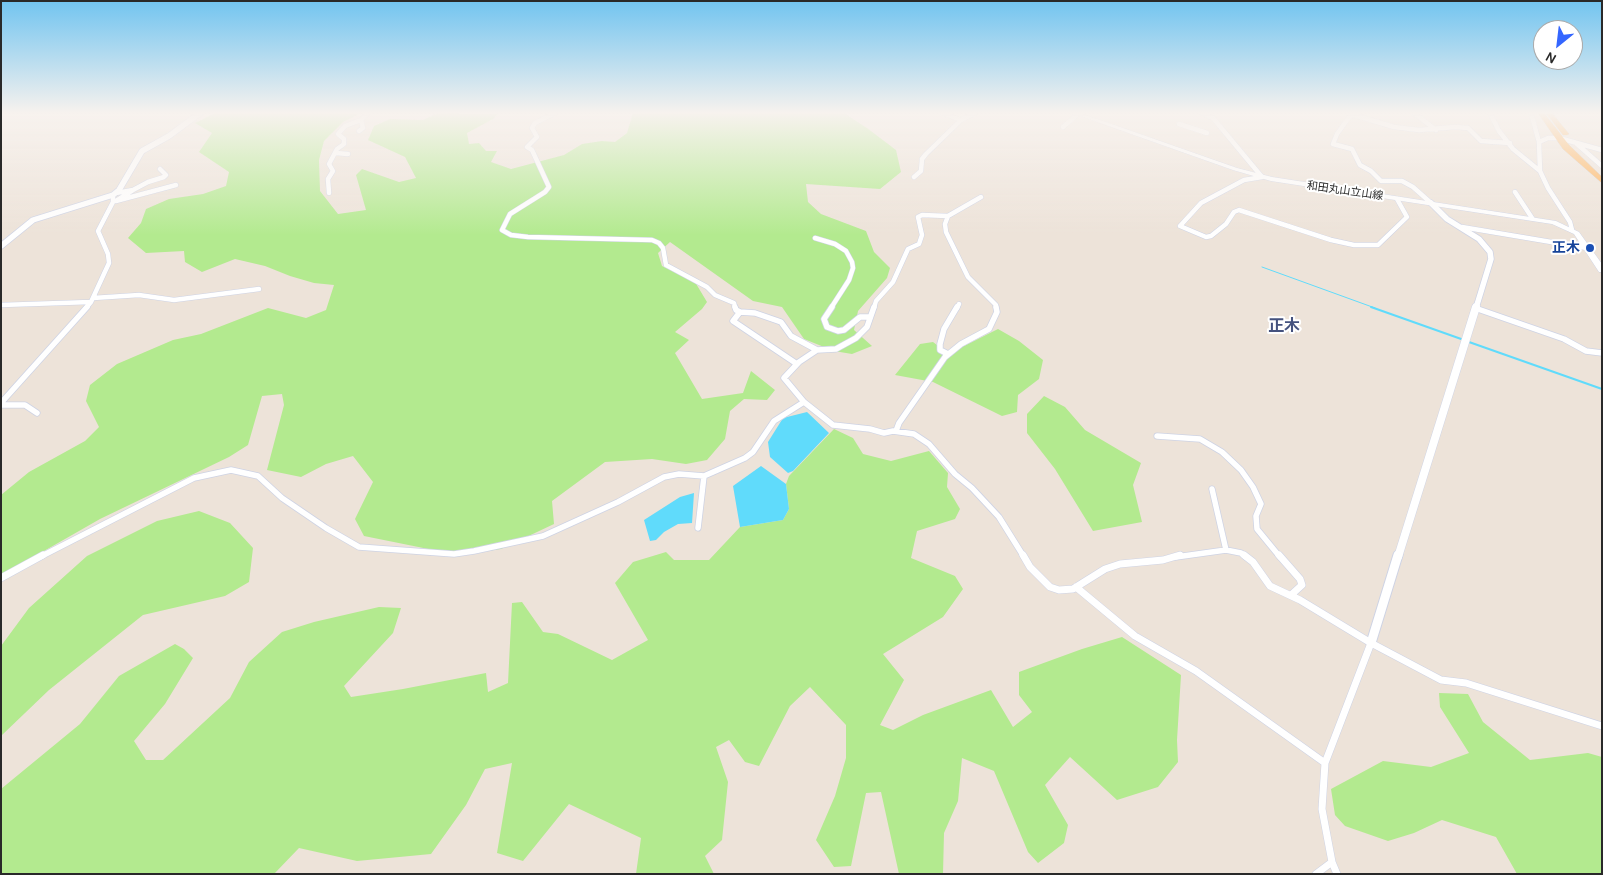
<!DOCTYPE html>
<html>
<head>
<meta charset="utf-8">
<style>
	body { margin:0 }
	#map { position:relative; width:1603px; height:875px; overflow:hidden; background:#ede3d9; font-family:Karla,sans-serif }
	canvas { display:block }
	.frame { position:absolute; inset:0; border:2px solid #292929; pointer-events:none }
	.north { position:absolute; left:1533px; top:20px; width:50px; height:50px; box-sizing:border-box; background:#fff; border:1px solid #a9a9a9; border-radius:50%; rotate:209deg; font-size:14px; font-weight:700; line-height:20px; text-align:center; color:#292929 }
	.north::after { content:''; display:block; margin:auto; width:18px; height:22px; background:#3466ff; clip-path:polygon(50% 0,100% 100%,50% 72%,0 100%) }
</style>
</head>
<body>
<div id="map">
<canvas width="1603" height="875"></canvas>
<div class="frame"></div>
<div class="north">N</div>
</div>
<script>
const c = document.querySelector('canvas').getContext('2d');
c.lineJoin = 'round';
function fill(path, color) { c.fillStyle = color; c.fill(path, 'evenodd'); }
const shape = rows => new Path2D(rows.map(r => 'M' + r).join(''));
function strokePath(path, color, width, dash) { c.strokeStyle = color; c.lineWidth = width; c.lineCap = dash ? 'butt' : 'round'; c.setLineDash(dash || []); c.stroke(path); }
function drawText(font, color, halo, rows, align = 'center') {
  c.font = font + ' Karla,"Noto Sans JP",sans-serif'; c.lineWidth = 4; c.setLineDash([]); c.textBaseline = 'middle'; c.strokeStyle = halo; c.fillStyle = color; for (const [text, x, y, turn = 0] of rows) {
    c.save(); c.translate(x, y); c.rotate((+turn || 0) * Math.PI / 180); c.textAlign = isNaN(turn) ? turn : align; if (halo) c.strokeText(text, 0, 0); c.fillText(text, 0, 0); c.restore();
  }
}
const green = shape([
	[215,113,361,113,343,122,324,141,319,160,320,191,338,214,366,210,356,175,362,169,399,182,416,178,405,157,368,140,374,126,390,119,423,120,438,113,498,114,493,119,467,133,469,144,479,143,486,151,497,151,491,162,511,169,564,155,582,144,602,141,615,142,627,133,633,113,844,113,867,128,896,150,901,172,880,189,806,184,808,202,821,214,866,231,874,252,890,268,887,278,858,311,854,330,872,346,852,354,834,351,804,339,782,307,753,301,670,242,658,253,662,266,695,282,707,302,702,309,675,332,689,340,675,353,702,399,743,393,751,371,775,390,767,400,744,399,730,411,725,439,707,460,686,464,652,459,605,462,552,501,554,524,501,549,458,555,364,536,355,519,373,482,353,456,326,464,301,477,267,470,284,405,282,394,262,396,248,445,229,457,100,519,44,551,4,573,1,573,1,495,29,472,85,441,99,427,86,401,90,385,117,364,173,340,201,334,268,308,306,318,326,310,334,285,314,283,290,276,265,266,235,259,202,272,185,262,184,251,146,253,128,238,141,223,146,209,169,199,203,194,226,186,229,172,199,152,212,133,195,123],
	[998,329,1019,341,1043,360,1039,379,1018,395,1017,412,1002,416,933,382,895,375,920,344,933,342,951,356,960,348],
	[1044,396,1065,407,1085,430,1141,463,1133,485,1142,522,1093,531,1055,469,1027,433,1027,414],
	[834,429,853,438,863,454,891,461,929,451,948,473,947,487,960,509,955,519,917,531,911,558,955,576,963,589,943,617,883,654,904,680,880,725,893,730,923,715,991,690,1013,727,1032,712,1019,695,1019,672,1082,649,1122,637,1181,675,1177,740,1178,762,1158,787,1117,800,1070,757,1045,785,1068,825,1064,843,1038,863,1028,852,994,771,962,758,958,801,944,833,943,874,899,874,881,792,866,793,851,866,834,867,816,840,835,796,846,758,846,725,810,687,790,706,759,766,745,762,729,740,716,747,728,782,722,840,705,856,714,874,636,874,641,838,569,804,523,861,497,853,512,763,485,769,466,805,431,854,357,861,299,848,274,874,1,874,1,789,80,724,119,676,175,644,184,649,193,658,165,704,134,741,146,760,163,760,230,698,249,662,282,632,314,622,379,607,401,608,393,633,344,686,351,697,403,689,486,673,488,692,508,683,512,603,522,602,543,632,558,634,612,660,648,640,615,583,633,562,666,552,674,560,709,560,740,527,783,520,789,509,786,484,789,476],
	[199,511,230,523,253,548,249,582,225,596,143,615,49,690,1,736,1,646,29,608,87,556,157,521],
	[1439,693,1468,694,1483,722,1530,760,1588,753,1602,757,1602,874,1517,874,1496,837,1442,820,1414,833,1388,841,1345,826,1335,815,1331,789,1383,761,1431,767,1469,753,1440,707]
]);
const water = shape([
	[807,412,829,433,793,471,788,473,770,457,768,442,783,418],
	[761,466,786,484,789,509,783,520,740,527,733,486],
	[694,493,692,523,678,524,664,532,656,540,650,541,644,520,680,497]
]);
const streamFar1 = shape([
	[1262,267,1375,308]
]);
const stream = shape([
	[1371,307,1464,340],
	[1469,342,1602,389]
]);
const minorFar2 = shape([
	[555,113,535,123,532,128,537,137,527,147,532,150,549,187,545,192,510,214,502,230,511,235,528,237,652,240,659,243,663,248,666,265,707,287,715,295,734,303,735,308],
	[942,113,961,120],
	[1202,113,1213,118,1262,177,1244,180,1201,203,1180,226,1206,237,1211,236,1226,224,1234,212,1239,210,1331,240,1354,245,1378,245,1407,217,1397,199],
	[1414,113,1436,130],
	[1490,113,1499,131,1513,149,1540,171],
	[1531,113,1539,142],
	[1179,124,1207,133],
	[1063,127,1079,113],
	[359,131,363,128,361,120],
	[1577,144,1602,166],
	[336,153,348,154],
	[914,177,921,171,922,159,926,154,961,120,975,113],
	[133,190,116,201,176,185],
	[1515,192,1532,218],
	[116,193,133,190,148,182,164,177,166,175,160,169],
	[329,193,328,179,333,171,329,164,337,149,344,144,344,139,338,134,345,126,361,120,368,113],
	[1431,203,1413,187,1402,181,1381,181,1371,171,1360,165,1352,149,1333,144,1337,134,1350,116,1354,115,1394,127,1419,130,1455,127,1468,128,1481,141,1510,143],
	[948,216,945,224,946,232,968,277,996,305,996,308],
	[1462,227,1587,248],
	[1572,230,1570,222,1548,188,1540,171,1539,142,1548,138,1559,138,1602,150],
	[815,238,835,244,846,251,852,262,853,268,849,280,831,308],
	[93,298,139,295,174,300,259,289],
	[1,305,91,302],
	[86,308,91,302,109,263,108,254,98,231,113,202,113,195],
	[874,308,876,301,893,282,908,249,919,244,922,235,918,217,922,215,948,216,981,197],
	[957,308,959,304]
]);
const minorFar1 = shape([
	[735,307,736,310,740,312,755,313,781,322,791,336,817,350,836,349,856,338,867,327,874,307],
	[832,307,824,319,827,327,838,331,844,330,860,317,870,317],
	[1475,308,1564,339,1586,351,1602,353],
	[740,312,733,321,797,364],
	[817,350,799,362,784,378,804,402,833,425,870,429,884,433,893,431,914,434,929,444,955,474,972,488,999,517,1024,557],
	[948,354,940,350,940,344,944,329,957,307],
	[1,403,87,307],
	[1,405,25,405,37,413],
	[896,431,899,423,945,357,961,344,989,329,997,312,996,307],
	[1157,436,1200,439,1222,452,1241,470,1253,487,1261,504,1256,516,1257,529,1280,557],
	[1212,489,1226,550],
	[698,528,704,476],
	[40,557,194,478,231,470,258,476,282,498,326,528,359,547,454,554,474,551,543,536,618,502,664,477,679,474,704,476,745,458,753,452,774,421,804,402],
	[1176,557,1226,550,1241,553,1246,557]
]);
const minor = shape([
	[1023,555,1030,567,1050,587,1059,590,1073,589,1105,569,1120,564,1163,560,1180,555],
	[1244,555,1253,562,1270,586,1300,600,1371,643,1441,680,1466,683,1602,726],
	[1279,555,1300,579,1302,585,1291,595],
	[1,578,43,555],
	[1076,587,1135,636,1196,671,1325,763],
	[1316,874,1332,862],
	[1337,874,1332,862,1322,809,1325,763,1371,643]
]);
const tertiaryFar2 = shape([
	[1431,203,1447,219,1479,239,1490,252,1491,259,1476,308],
	[1,246,33,220,113,195,119,190,142,151,169,136,200,113]
]);
const tertiaryFar1 = shape([
	[1398,557,1476,307]
]);
const tertiary = shape([
	[1371,643,1398,555]
]);
const secondary = shape([
	[1072,113,1080,113,1237,168,1272,177,1556,221,1579,232,1602,264,1602,272,1599,272,1574,234,1552,224,1271,181,1233,170,1072,113]
]);
const trunk = shape([
	[1538,113,1544,113,1569,145,1602,177,1602,183,1563,149,1538,113],
	[1546,113,1552,113,1569,134,1567,135,1563,135,1546,113]
]);
const markers = [
	[1590,248,5,"#1a4fb4"]
];
const farStreetnames = [
	["和田丸山立山線",1345,191,8]
];
const transitNames = [
	["正木",1580,248]
];
const quarterNames = [
	["正木",1284,326]
];
fill(green, '#b3ea8f');
fill(water, '#60dbfb');
strokePath(streamFar1, '#60dbfb', 1);
strokePath(stream, '#60dbfb', 2);
strokePath(minorFar2, '#ced3e4', 5.5);
strokePath(minorFar1, '#ced3e4', 7);
strokePath(minor, '#ced3e4', 8);
strokePath(tertiaryFar2, '#ced3e4', 7);
strokePath(tertiaryFar1, '#ced3e4', 9);
strokePath(tertiary, '#ced3e4', 11);
strokePath(secondary, '#ced3e4', 1);
strokePath(trunk, '#c7c7c7', 1);
strokePath(minorFar2, '#fff', 4.5);
strokePath(minorFar1, '#fff', 5.5);
strokePath(minor, '#fff', 7);
strokePath(tertiaryFar2, '#fff', 5.5);
strokePath(tertiaryFar1, '#fff', 8);
strokePath(tertiary, '#fff', 9);
fill(secondary, '#fff');
fill(trunk, '#ffae4f');
const sky = c.createLinearGradient(0, 0, 0, 235);
sky.addColorStop(0, '#71c4f0');
sky.addColorStop(0.48, '#f7f2ee');
sky.addColorStop(1, '#f7f2ee00');
c.fillStyle = sky;
c.fillRect(0, 0, 1603, 235);
for (const [x, y, r, color] of markers) { const dot = new Path2D(); dot.arc(x, y, r, 0, 2 * Math.PI); c.fillStyle = color; c.fill(dot); strokePath(dot, '#fff', 2); }
drawText('11px', '#292929', '#fff', farStreetnames);
drawText('bold 14px', '#164399', '#fff', transitNames, 'right');
drawText('bold 16px', '#45527e', '#fff', quarterNames);
</script>
</body>
</html>
